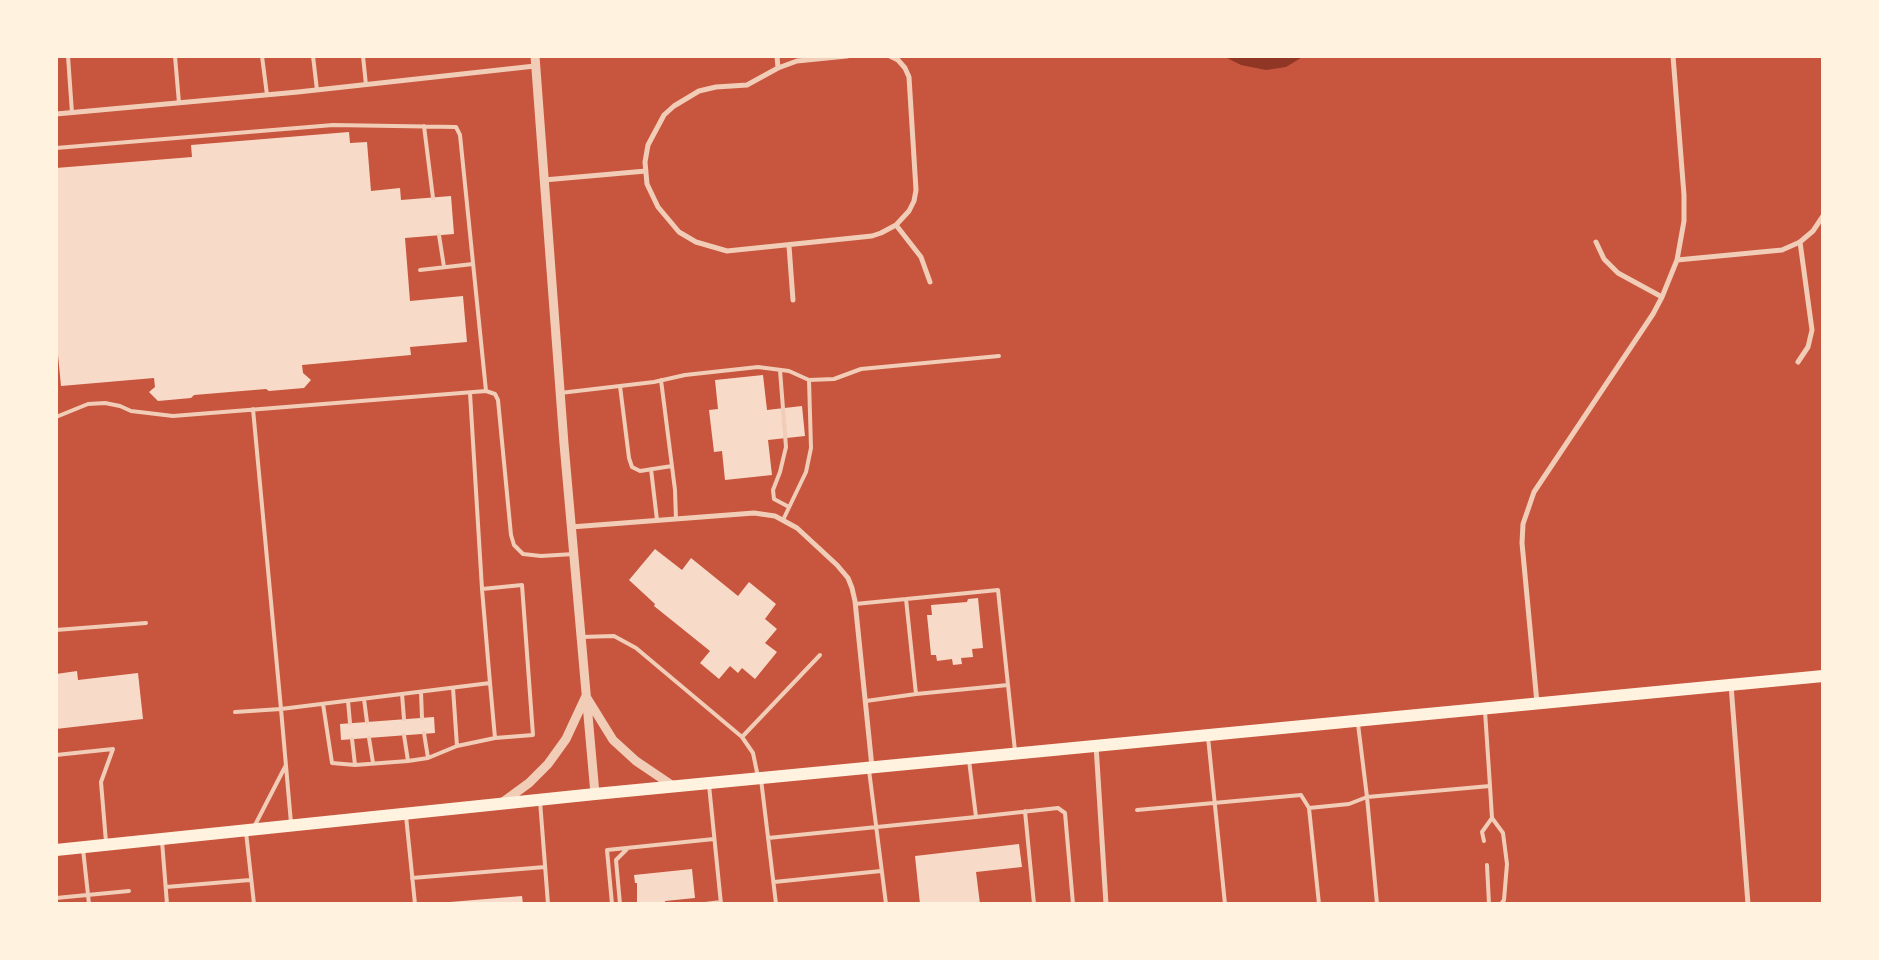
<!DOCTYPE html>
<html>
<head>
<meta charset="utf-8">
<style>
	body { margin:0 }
	#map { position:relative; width:1879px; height:960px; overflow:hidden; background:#c8553d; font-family:Commissioner,sans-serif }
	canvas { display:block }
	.frame { position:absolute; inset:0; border:58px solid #fff3e0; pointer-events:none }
</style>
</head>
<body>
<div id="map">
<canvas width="1879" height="960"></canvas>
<div class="frame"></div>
</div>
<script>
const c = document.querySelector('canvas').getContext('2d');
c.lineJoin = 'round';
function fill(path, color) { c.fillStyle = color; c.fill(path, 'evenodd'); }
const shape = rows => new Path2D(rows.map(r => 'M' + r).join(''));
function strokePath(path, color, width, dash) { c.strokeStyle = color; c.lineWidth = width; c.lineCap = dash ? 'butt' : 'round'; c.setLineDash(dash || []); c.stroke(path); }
const water = shape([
	[1223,56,1304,56,1286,67,1266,70,1241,65]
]);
const building = shape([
	[349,132,350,143,367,142,371,191,400,188,401,200,451,196,454,234,405,238,410,301,463,296,467,342,410,347,411,355,302,365,303,373,311,380,304,388,269,391,266,389,194,395,191,398,158,401,149,392,155,387,154,378,61,386,56,334,56,168,192,157,191,145],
	[763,375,767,410,802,406,805,436,768,440,772,475,725,480,722,451,714,452,709,410,718,409,715,380],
	[655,549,682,570,691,558,738,596,749,582,776,604,765,619,777,629,765,643,777,652,755,679,742,668,738,673,730,666,719,679,700,663,710,651,654,606,655,604,629,580],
	[978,598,983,648,972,649,973,657,961,658,962,664,953,665,952,659,937,661,936,655,931,655,927,615,932,615,931,605,967,602,968,599],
	[77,671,78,680,138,673,143,719,56,729,56,674],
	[434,717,435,733,341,740,340,724],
	[1019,844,1022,867,976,872,980,904,920,904,915,856],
	[692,869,695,898,665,901,665,904,637,904,637,883,635,883,634,875],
	[522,896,523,904,450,904,450,902]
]);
const service = shape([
	[68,56,72,113],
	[175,56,179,103],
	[262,56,267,95],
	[313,56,317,90],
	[363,56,366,85],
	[424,126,433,198],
	[56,148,333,125,456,127,460,135,486,391],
	[439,235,444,267],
	[420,270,473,264],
	[780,370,786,447,780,472,773,490,774,499,789,507],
	[661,380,675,490,676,519],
	[809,380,834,379,861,369,999,356],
	[620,386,629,458,632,467,640,471,672,466],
	[560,393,654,382,685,375,758,367,789,371,809,380,811,448,806,472,783,520],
	[253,409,281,709,490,683,482,589,470,393],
	[56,417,88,404,105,403,120,406,131,411,173,416,486,391,495,394,498,400,511,535,514,545,523,554,541,556,574,554],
	[651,469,657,520],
	[906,599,916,694],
	[855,604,998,590,1008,685],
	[56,630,146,623],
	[581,637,614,636,636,648,742,737,753,753,758,777],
	[490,683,495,738],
	[453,688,457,746,495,738,533,735,522,585,482,589],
	[421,692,422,718],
	[402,694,404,719],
	[364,699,367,722],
	[348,701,350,723],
	[866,701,916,694,1008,685,1015,751],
	[323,704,332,763,355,765,408,761,428,758,457,746],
	[235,712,281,709,291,823],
	[1358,724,1367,797,1490,786,1485,711],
	[424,733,428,758],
	[404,735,408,761],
	[742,737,820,655],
	[1208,737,1225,904],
	[369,738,373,763],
	[352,739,355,765],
	[56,755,113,749,101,782,106,842],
	[969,760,976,817,1058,808,1065,813,1073,904],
	[869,770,886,904],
	[761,779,776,904],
	[709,785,721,904],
	[1490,786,1492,818,1503,833,1507,864,1504,900,1501,904],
	[540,801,548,904],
	[1137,810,1301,795,1309,808],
	[1025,811,1034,904],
	[406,816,415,904],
	[254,827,286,765],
	[246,832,254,904],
	[768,838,976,817],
	[162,841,167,904],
	[1484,841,1482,832,1492,818],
	[83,849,89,904],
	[1487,865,1489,904],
	[412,878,545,867],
	[774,882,881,871],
	[166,887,250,880],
	[56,898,129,891],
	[612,904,607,850,714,839],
	[620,904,616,860,627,849],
	[705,904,721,902],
	[1319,904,1309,808,1349,804,1367,797,1377,904]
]);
const minor = shape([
	[777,56,778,68],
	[847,56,797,61,778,68,747,85,716,87,699,91,674,106,664,115,648,145,645,162,647,184,658,207,679,232,696,242,727,251,872,236,881,233,896,225,909,211,914,201,916,190,909,77,905,68,898,60,890,56],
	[56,114,298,92,535,66],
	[544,180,646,171],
	[896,225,921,257,930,282],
	[1596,242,1604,259,1618,273,1662,297],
	[789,246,793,300],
	[1677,260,1782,250,1800,242,1813,231,1823,216],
	[1798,362,1808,347,1812,330,1800,242],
	[571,527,754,513,775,516,797,528,837,565,848,578,852,588,855,601,872,767],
	[1731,685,1748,904],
	[1537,703,1522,543,1523,524,1534,492,1653,314,1662,297,1677,260,1684,221,1684,195,1673,56],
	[1096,745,1106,904]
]);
const tertiary = shape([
	[535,56,564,444,595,794],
	[587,698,613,740,636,761,673,786],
	[503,802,529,783,548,764,566,739,586,696]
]);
const primary = shape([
	[56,850,595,794,1823,676]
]);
fill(water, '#8f3625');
fill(building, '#f7dbc8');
strokePath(service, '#f1ccb7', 4);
strokePath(minor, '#f1ccb7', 5);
strokePath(tertiary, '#f1ccb7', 9);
strokePath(primary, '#fff3e0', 12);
</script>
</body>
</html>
